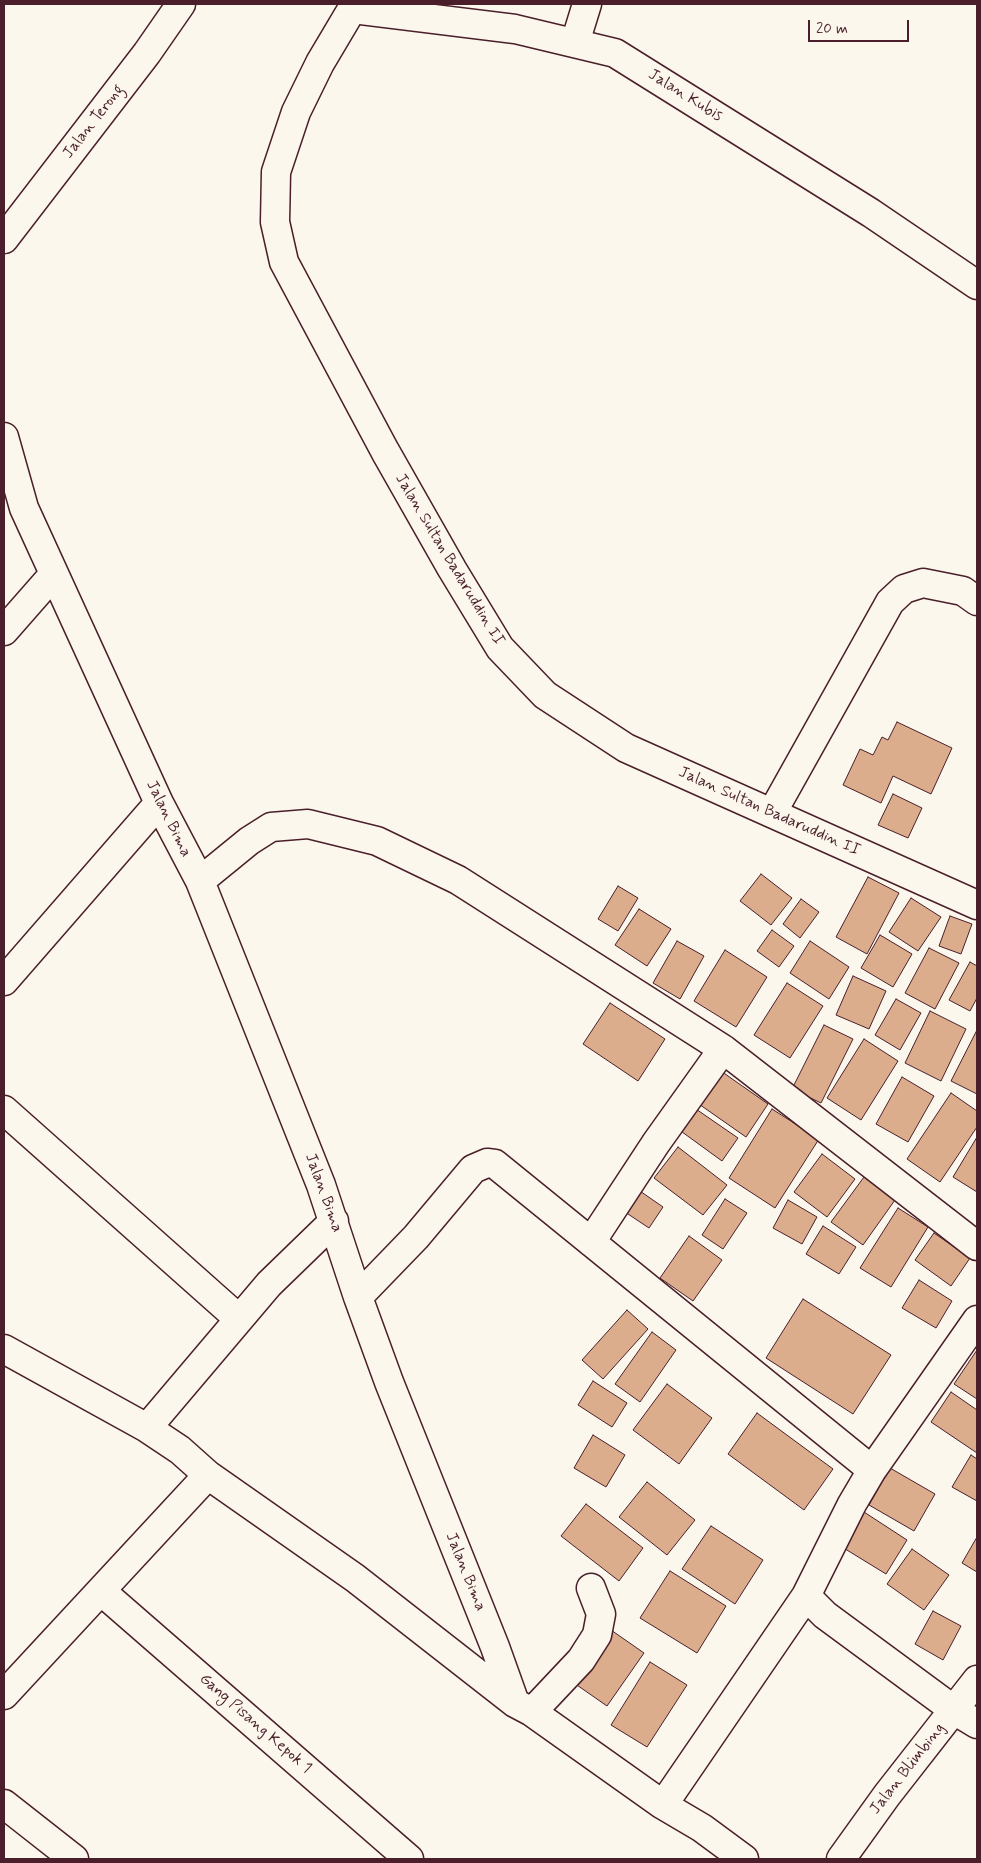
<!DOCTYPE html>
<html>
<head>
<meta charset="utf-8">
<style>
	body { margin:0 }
	#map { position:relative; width:981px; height:1863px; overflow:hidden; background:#fbf7ec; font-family:Mynerve,sans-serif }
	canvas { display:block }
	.frame { position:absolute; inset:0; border:5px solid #4a1f2b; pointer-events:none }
	.scale { position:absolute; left:808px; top:20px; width:101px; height:22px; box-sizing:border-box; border:2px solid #4a1f2b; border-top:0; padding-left:6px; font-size:15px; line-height:18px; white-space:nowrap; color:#4a1f2b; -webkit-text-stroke:4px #fbf7ec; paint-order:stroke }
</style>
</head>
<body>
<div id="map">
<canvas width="981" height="1863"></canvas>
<div class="frame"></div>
<div class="scale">20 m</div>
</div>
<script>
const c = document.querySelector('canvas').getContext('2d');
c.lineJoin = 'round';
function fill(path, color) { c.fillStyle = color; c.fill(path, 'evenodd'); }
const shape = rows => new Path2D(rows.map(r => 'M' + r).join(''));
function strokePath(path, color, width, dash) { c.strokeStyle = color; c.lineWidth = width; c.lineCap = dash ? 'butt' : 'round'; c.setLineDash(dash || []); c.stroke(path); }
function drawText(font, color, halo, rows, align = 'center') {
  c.font = font + ' Mynerve,sans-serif'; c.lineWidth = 4.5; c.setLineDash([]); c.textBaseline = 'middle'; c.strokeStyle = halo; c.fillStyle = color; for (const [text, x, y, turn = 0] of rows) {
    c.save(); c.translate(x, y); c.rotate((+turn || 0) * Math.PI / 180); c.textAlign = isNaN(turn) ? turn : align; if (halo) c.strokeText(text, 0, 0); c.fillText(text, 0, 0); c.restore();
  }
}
const building = shape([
	[897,722,952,748,931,794,893,776,881,803,843,785,860,749,873,755,882,737,888,740,897,722],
	[893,794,922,808,908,838,878,825,893,794],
	[761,874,792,898,771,925,740,901,761,874],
	[868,877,899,893,867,954,836,937,868,877],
	[618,886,638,898,618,931,598,919,618,886],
	[911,898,941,917,918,951,889,932,911,898],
	[801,899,819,912,800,938,783,924,801,899],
	[639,909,671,929,647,966,615,945,639,909],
	[950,916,972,924,961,954,939,946,950,916],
	[772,930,794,946,779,967,757,951,772,930],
	[880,935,912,954,893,987,861,968,880,935],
	[677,941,704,956,680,999,653,983,677,941],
	[810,941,849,967,829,999,790,973,810,941],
	[929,948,959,963,935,1009,905,993,929,948],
	[725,950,767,977,736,1027,694,1001,725,950],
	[970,962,977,966,977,998,970,1011,949,1000,970,962],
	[853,976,886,991,869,1029,836,1015,853,976],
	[787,983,823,1006,790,1058,754,1035,787,983],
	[896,999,921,1013,900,1050,875,1035,896,999],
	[610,1003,665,1039,638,1081,583,1044,610,1003],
	[930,1011,966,1029,941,1081,905,1063,930,1011],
	[824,1025,853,1039,821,1103,792,1089,824,1025],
	[977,1030,977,1094,951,1081,977,1030],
	[864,1039,898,1061,861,1120,827,1098,864,1039],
	[718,1069,768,1104,746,1137,696,1102,718,1069],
	[902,1077,934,1096,908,1142,876,1124,902,1077],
	[951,1093,977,1111,977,1127,940,1182,907,1159,951,1093],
	[693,1107,738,1138,722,1161,678,1129,693,1107],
	[772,1109,819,1139,775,1208,729,1178,772,1109],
	[977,1137,977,1192,953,1177,977,1137],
	[678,1147,727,1185,703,1215,654,1178,678,1147],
	[822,1154,855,1179,827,1217,794,1192,822,1154],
	[864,1177,895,1200,863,1245,831,1222,864,1177],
	[637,1189,663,1207,649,1228,622,1210,637,1189],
	[725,1199,747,1213,723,1249,702,1235,725,1199],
	[788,1200,817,1217,802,1244,773,1228,788,1200],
	[898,1208,928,1227,891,1287,860,1268,898,1208],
	[823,1226,856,1247,839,1274,806,1254,823,1226],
	[934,1233,970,1258,951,1286,915,1260,934,1233],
	[689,1236,722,1260,693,1301,660,1278,689,1236],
	[919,1280,952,1301,936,1328,902,1308,919,1280],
	[803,1299,891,1355,853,1414,766,1358,803,1299],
	[627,1310,648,1329,603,1379,582,1360,627,1310],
	[652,1332,676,1350,640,1402,615,1384,652,1332],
	[977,1350,977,1399,954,1384,977,1350],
	[593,1381,627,1403,612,1427,578,1405,593,1381],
	[667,1384,712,1418,679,1464,633,1430,667,1384],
	[951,1392,977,1410,977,1453,931,1422,951,1392],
	[757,1413,833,1469,804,1510,728,1454,757,1413],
	[593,1435,625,1455,606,1487,574,1468,593,1435],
	[971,1455,977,1459,977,1501,952,1487,971,1455],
	[890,1468,935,1494,914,1531,869,1505,890,1468],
	[647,1482,695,1520,667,1555,619,1517,647,1482],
	[586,1504,643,1548,619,1581,561,1536,586,1504],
	[864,1512,907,1540,886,1574,842,1547,864,1512],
	[711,1526,763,1560,735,1604,682,1569,711,1526],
	[977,1537,977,1572,962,1563,977,1537],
	[912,1549,949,1575,924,1610,887,1584,912,1549],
	[670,1571,726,1606,697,1653,640,1618,670,1571],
	[933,1611,961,1626,943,1660,915,1644,933,1611],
	[611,1630,644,1653,607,1706,574,1683,611,1630],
	[650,1662,687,1685,647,1747,611,1725,650,1662]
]);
const minor = shape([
	[353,9,515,29,615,53,871,213,977,285],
	[575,43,587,4],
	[4,239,147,53,181,4],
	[4,437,24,508,159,803,200,881,321,1185,358,1297,389,1382,495,1647,515,1703,532,1712,663,1805,702,1828,744,1859],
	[4,631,54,574],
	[772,813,890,602,904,589,923,583,963,591,977,601],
	[200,881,249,841,271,827,308,824,377,841,458,880,723,1049,977,1246],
	[4,981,159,803],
	[4,1110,239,1319],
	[591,1242,656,1143,723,1049],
	[358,1297,416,1237,473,1169,487,1163,495,1164,872,1470],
	[4,1349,147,1428],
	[208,1475,355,1578,515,1703],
	[101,1591,409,1859],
	[806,1596,825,1615,954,1710,977,1724],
	[4,1695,208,1475,180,1450,147,1428,269,1284,334,1221],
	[532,1712,581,1660,597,1635,601,1614,591,1588],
	[4,1804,74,1859],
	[663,1805,806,1596,852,1504,872,1470,977,1320],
	[841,1859,887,1795,977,1680]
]);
const tertiary = shape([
	[355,4,320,63,296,112,276,172,275,222,284,262,385,451,452,569,500,648,545,695,626,748,977,905]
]);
const streetNames = [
	["Jalan Kubis",685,96,32],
	["Jalan Terong",94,122,-52],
	["Jalan Sultan Badaruddin II",449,560,59],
	["Jalan Sultan Badaruddin II",769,812,24],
	["Jalan Bima",168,819,64],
	["Jalan Bima",323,1193,70],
	["Jalan Bima",465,1572,68],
	["Gang Pisang Kepok 1",255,1724,41],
	["Jalan Blimbing",908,1769,-52]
];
fill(building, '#dbad8c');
strokePath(building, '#4a1f2b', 1);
strokePath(minor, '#4a1f2b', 31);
strokePath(tertiary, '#4a1f2b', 31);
strokePath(minor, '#fbf7ec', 28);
strokePath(tertiary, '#fbf7ec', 28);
drawText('16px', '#4a1f2b', '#fbf7ec', streetNames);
</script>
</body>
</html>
